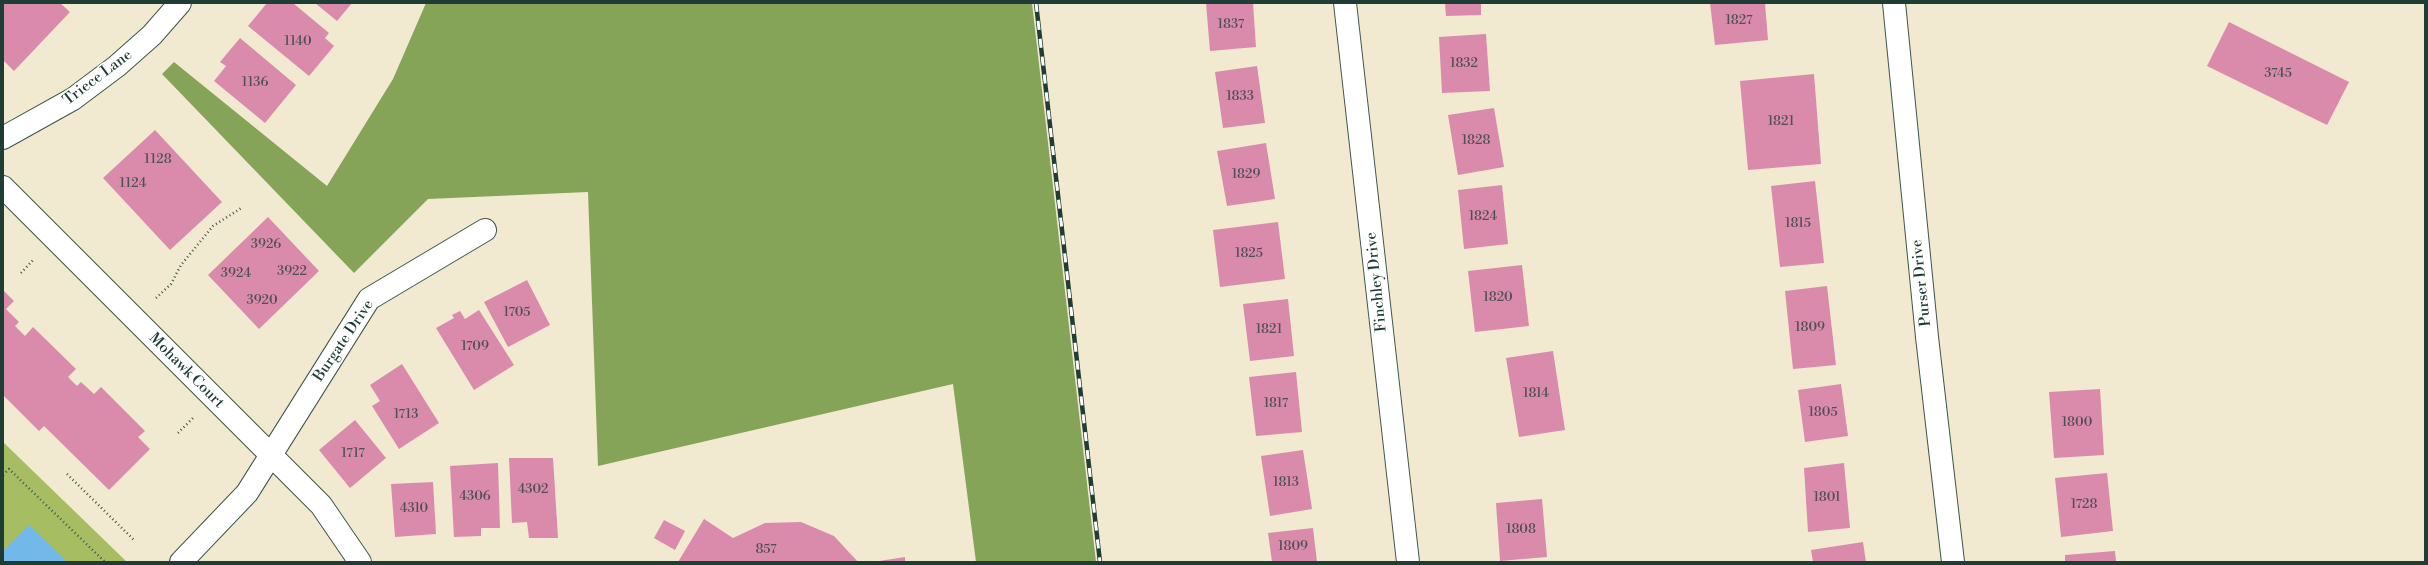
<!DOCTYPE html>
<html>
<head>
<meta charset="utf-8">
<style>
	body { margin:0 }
	#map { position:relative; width:2428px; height:565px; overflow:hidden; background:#f1e9d0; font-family:"Libre Bodoni",serif }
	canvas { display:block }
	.frame { position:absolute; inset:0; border:4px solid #1f3d34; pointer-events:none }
</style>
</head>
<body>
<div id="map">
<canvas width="2428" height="565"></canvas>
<div class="frame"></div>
</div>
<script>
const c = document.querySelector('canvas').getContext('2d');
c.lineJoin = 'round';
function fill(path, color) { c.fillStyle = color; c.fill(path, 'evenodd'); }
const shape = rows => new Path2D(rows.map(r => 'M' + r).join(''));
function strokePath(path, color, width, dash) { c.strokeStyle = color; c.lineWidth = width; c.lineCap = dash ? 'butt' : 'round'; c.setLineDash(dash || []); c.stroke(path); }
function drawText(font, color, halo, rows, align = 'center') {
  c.font = font + ' "Libre Bodoni",serif'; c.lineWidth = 3.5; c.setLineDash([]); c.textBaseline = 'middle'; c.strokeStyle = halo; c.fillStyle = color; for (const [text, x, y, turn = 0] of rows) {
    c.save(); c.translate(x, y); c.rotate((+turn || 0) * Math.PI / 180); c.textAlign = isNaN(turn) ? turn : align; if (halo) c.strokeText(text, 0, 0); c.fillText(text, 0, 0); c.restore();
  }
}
const green = shape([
	[3,442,127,562,3,562]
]);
const forest = shape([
	[426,3,1032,3,1096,562,976,562,953,384,598,466,588,192,428,199,354,273,162,74,174,62,327,186,393,79]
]);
const water = shape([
	[29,525,67,562,3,562,3,551]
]);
const building = shape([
	[3,3,60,3,70,12,14,71,3,60],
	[267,3,293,3,329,33,325,38,334,46,309,76,248,26],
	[315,3,352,3,337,21],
	[1206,3,1253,3,1256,47,1210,51],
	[1445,3,1481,3,1481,15,1446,16],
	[1710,3,1765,3,1768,40,1715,45],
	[2229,22,2349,82,2327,125,2207,66],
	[1486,34,1490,91,1442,93,1439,37],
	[240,38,296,85,265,123,214,81,226,66,220,62],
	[1257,66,1265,123,1223,128,1215,72],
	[1814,74,1821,164,1748,170,1740,81],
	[1494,108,1504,167,1458,175,1448,115],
	[155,130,222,202,170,250,103,178],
	[1266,143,1275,199,1227,206,1217,151],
	[1815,181,1824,263,1780,267,1771,186],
	[1502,185,1508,244,1464,249,1458,190],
	[268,217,319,271,259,329,208,275],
	[1278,222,1285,279,1220,287,1213,230],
	[1522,265,1529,326,1475,332,1468,271],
	[527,280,550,325,508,347,484,302],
	[1827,286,1836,365,1793,369,1785,291],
	[3,290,14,301,6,309,19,322,15,326,25,336,33,327,76,369,68,377,77,386,81,382,94,394,101,387,145,431,138,437,150,449,109,490,44,426,39,431,3,395],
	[1288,299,1294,356,1250,361,1243,304],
	[479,310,514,365,474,390,436,328,454,318,452,315,460,311,465,319],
	[1553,351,1565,430,1519,437,1506,358],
	[402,364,439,423,399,449,372,406,380,401,370,385],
	[1296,372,1302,432,1256,436,1249,377],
	[1841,384,1848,436,1805,442,1798,390],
	[2100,389,2104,455,2054,458,2049,392],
	[355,420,386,458,350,488,319,450],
	[1303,450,1312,509,1270,516,1261,456],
	[509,458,553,458,558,538,529,538,527,522,512,523],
	[498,463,500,528,481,528,481,536,454,537,450,466],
	[1844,463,1850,528,1808,532,1804,468],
	[2107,473,2113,531,2061,537,2055,478],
	[433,482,436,534,395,537,391,484],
	[1542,499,1547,557,1500,561,1496,503],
	[704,519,733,538,765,523,801,522,834,536,858,562,678,562],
	[664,520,685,531,675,550,654,538],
	[1313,528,1317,562,1272,562,1268,533],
	[1863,542,1866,562,1813,562,1811,550],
	[2115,551,2116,562,2065,562,2065,555],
	[905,557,905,562,880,562,879,561]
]);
const path = shape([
	[21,273,34,259],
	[156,298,171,284,181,265,213,226,243,207],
	[178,433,193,418],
	[67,474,134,540],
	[3,475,9,469,105,562]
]);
const minor = shape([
	[1345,3,1408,562],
	[1894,3,1927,337,1953,562],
	[3,138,73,99,117,66,152,35,180,3],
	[3,187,321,505,360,562],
	[181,562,247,493,369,299,485,230]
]);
const rail = shape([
	[1036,3,1100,562]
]);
const numberNames = [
	["1827",1739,21],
	["1837",1231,25],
	["1140",298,42],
	["1832",1464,64],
	["3745",2278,74],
	["1136",255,83],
	["1833",1240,97],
	["1821",1781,122],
	["1828",1476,141],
	["1128",158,160],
	["1829",1246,175],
	["1124",133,184],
	["1824",1483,217],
	["1815",1798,224],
	["3926",266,245],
	["1825",1249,254],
	["3922",292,272],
	["3924",236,274],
	["1820",1498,298],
	["3920",262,301],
	["1705",517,313],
	["1809",1810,328],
	["1821",1269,330],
	["1709",475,347],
	["1814",1536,394],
	["1817",1276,404],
	["1805",1823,413],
	["1713",406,415],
	["1800",2077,423],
	["1717",353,454],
	["1813",1286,483],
	["4302",533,490],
	["4306",475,497],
	["1801",1827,498],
	["1728",2084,505],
	["4310",414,509],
	["1808",1521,530],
	["1809",1293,547],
	["857",766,550]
];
const streetNames = [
	["Triece Lane",98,78,-37],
	["Finchley Drive",1377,282,-96],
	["Purser Drive",1922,283,-96],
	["Burgate Drive",344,341,-56],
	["Mohawk Court",186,371,45]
];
fill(green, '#a7bd62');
fill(forest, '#85a458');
fill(water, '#72b9ea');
fill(building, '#da8bac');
strokePath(minor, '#3e574b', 24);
strokePath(path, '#3e574b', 2.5, [1, 3]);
strokePath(minor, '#fff', 22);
strokePath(rail, '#1f3d34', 4.5);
strokePath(rail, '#fff', 3, [9]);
drawText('13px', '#4e5052', null, numberNames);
drawText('15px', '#1f3d34', '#fff', streetNames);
</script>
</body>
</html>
